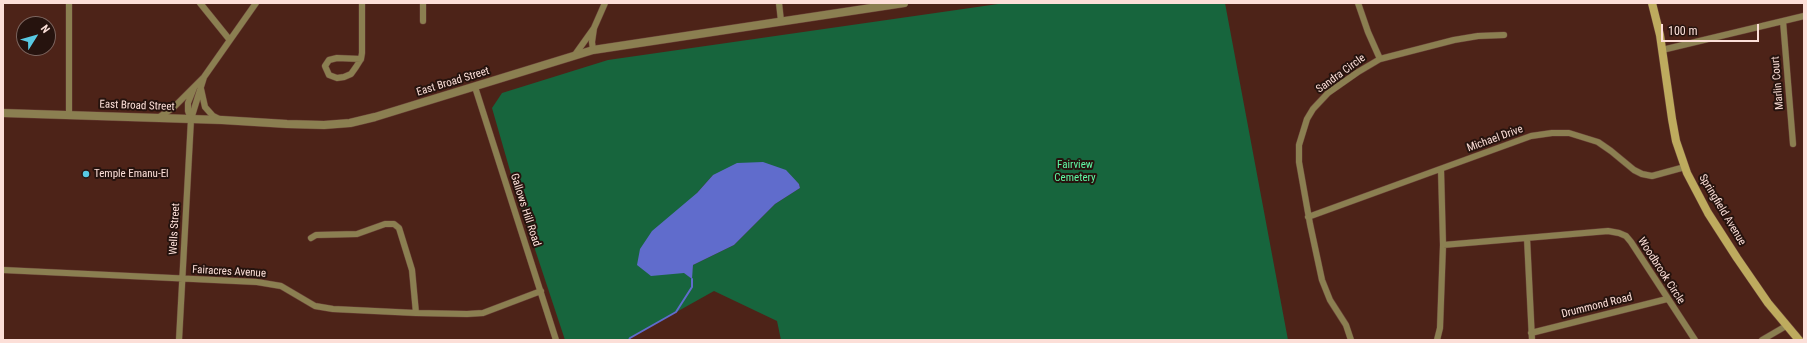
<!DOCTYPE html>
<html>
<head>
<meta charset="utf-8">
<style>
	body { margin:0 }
	#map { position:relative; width:1807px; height:343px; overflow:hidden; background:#4d2318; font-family:"Roboto Condensed",sans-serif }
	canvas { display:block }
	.frame { position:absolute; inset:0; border:4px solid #fcdfd8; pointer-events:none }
	.north { position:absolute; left:16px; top:16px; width:40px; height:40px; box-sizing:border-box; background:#26130e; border:1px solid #7c655f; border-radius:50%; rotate:53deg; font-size:11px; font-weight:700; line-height:16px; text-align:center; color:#fcdfd8 }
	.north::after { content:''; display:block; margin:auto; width:14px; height:18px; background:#58c9e3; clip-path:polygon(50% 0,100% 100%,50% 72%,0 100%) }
	.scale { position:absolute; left:1661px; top:24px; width:98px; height:18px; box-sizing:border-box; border:2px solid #fcdfd8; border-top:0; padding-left:5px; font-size:12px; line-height:14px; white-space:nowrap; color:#fcdfd8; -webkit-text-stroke:3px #26130e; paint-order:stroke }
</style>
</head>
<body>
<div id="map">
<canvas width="1807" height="343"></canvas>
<div class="frame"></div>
<div class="north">N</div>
<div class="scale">100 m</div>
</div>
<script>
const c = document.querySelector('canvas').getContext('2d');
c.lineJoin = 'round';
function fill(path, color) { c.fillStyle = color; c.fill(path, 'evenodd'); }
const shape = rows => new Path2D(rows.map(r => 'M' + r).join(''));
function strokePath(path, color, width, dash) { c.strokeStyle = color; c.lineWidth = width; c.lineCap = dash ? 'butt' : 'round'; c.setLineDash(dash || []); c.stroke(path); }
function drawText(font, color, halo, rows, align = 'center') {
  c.font = font + ' "Roboto Condensed",sans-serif'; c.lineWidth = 4; c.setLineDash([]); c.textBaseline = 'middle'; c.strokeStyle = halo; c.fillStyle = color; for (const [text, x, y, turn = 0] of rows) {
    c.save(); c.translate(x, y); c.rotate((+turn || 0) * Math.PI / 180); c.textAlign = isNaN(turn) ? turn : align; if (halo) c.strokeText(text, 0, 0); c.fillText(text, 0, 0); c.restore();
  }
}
const green = shape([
	[1005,3,1225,3,1288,340,781,340,777,321,714,291,630,338,629,340,565,340,517,195,492,108,502,93,608,60],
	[713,175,796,181,799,184,800,188,775,204,734,245,693,265,691,278,685,273,697,193]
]);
const water = shape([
	[763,162,786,170,799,184,800,188,775,204,734,245,693,265,692,279,684,273,651,276,637,265,640,249,652,231,697,193,713,175,737,163]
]);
const stream = shape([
	[629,340,630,338,676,312,692,287,692,279]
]);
const minor = shape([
	[69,3,69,115],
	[200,3,229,39],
	[779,3,781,21],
	[1358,3,1368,32,1380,59],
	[423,21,423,3],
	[1783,21,1793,144],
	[593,50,592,42,594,28,605,3],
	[1662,50,1804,16],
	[574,56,594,28],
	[361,59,337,58,329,60,325,66,329,75,337,78,344,77,351,74,356,67,361,59,362,53,362,3],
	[475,87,556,340],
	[201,89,205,107,213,116,219,119],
	[158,118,174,107,204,77,256,3],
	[191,119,188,111,188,103,194,88],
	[1308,217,1531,136,1552,133,1569,133,1598,142,1611,151,1634,170,1642,174,1652,176,1685,167],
	[311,238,316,235,357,234,385,224,394,224,399,228,412,270,416,313],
	[1527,238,1532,340],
	[1443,245,1608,231,1619,233,1626,236,1631,242,1695,340],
	[3,270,257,282,281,286,315,306,333,309,416,313,467,314,483,313,541,291],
	[1531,333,1667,299],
	[179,340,191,119,204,77],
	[1351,340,1346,325,1330,300,1322,280,1310,224,1299,162,1299,145,1307,119,1313,109,1328,93,1358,72,1380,59,1454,40,1478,36,1504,35],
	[1437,340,1440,328,1443,245,1441,169],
	[1762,340,1786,326]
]);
const tertiary = shape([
	[3,113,222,120,287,124,324,125,350,123,375,117,593,50,904,3]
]);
const secondary = shape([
	[1652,3,1660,35,1672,119,1676,141,1687,173,1708,213,1737,258,1768,303,1799,340]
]);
const markers = [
	[86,174,4,"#58c9e3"]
];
const streetNames = [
	["Sandra Circle",1341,74,-36],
	["East Broad Street",453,82,-17],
	["Marlin Court",1778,83,-95],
	["East Broad Street",137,106,2],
	["Michael Drive",1495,139,-20],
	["Gallows Hill Road",525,210,72],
	["Springfield Avenue",1722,210,59],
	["Wells Street",175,229,-87],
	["Woodbrook Circle",1661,271,57],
	["Fairacres Avenue",229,272,3],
	["Drummond Road",1597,306,-14]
];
const parkNames = [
	["Fairview",1075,165],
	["Cemetery",1075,178]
];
const poiNames = [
	["Temple Emanu-El",94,174]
];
fill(green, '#17653d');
fill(water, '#606ccc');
strokePath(stream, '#606ccc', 2);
strokePath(minor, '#694137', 7);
strokePath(tertiary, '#694137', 9);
strokePath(secondary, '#694137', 9);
strokePath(minor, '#8b7f51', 6);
strokePath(tertiary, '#8b7f51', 8);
strokePath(secondary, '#beab5e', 8);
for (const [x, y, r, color] of markers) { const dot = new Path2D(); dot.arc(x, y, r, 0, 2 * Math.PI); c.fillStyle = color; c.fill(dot); strokePath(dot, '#26130e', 1.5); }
drawText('11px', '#fcdfd8', '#26130e', streetNames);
drawText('11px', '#60faa5', '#26130e', parkNames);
drawText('11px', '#fcdfd8', '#26130e', poiNames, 'left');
</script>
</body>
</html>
